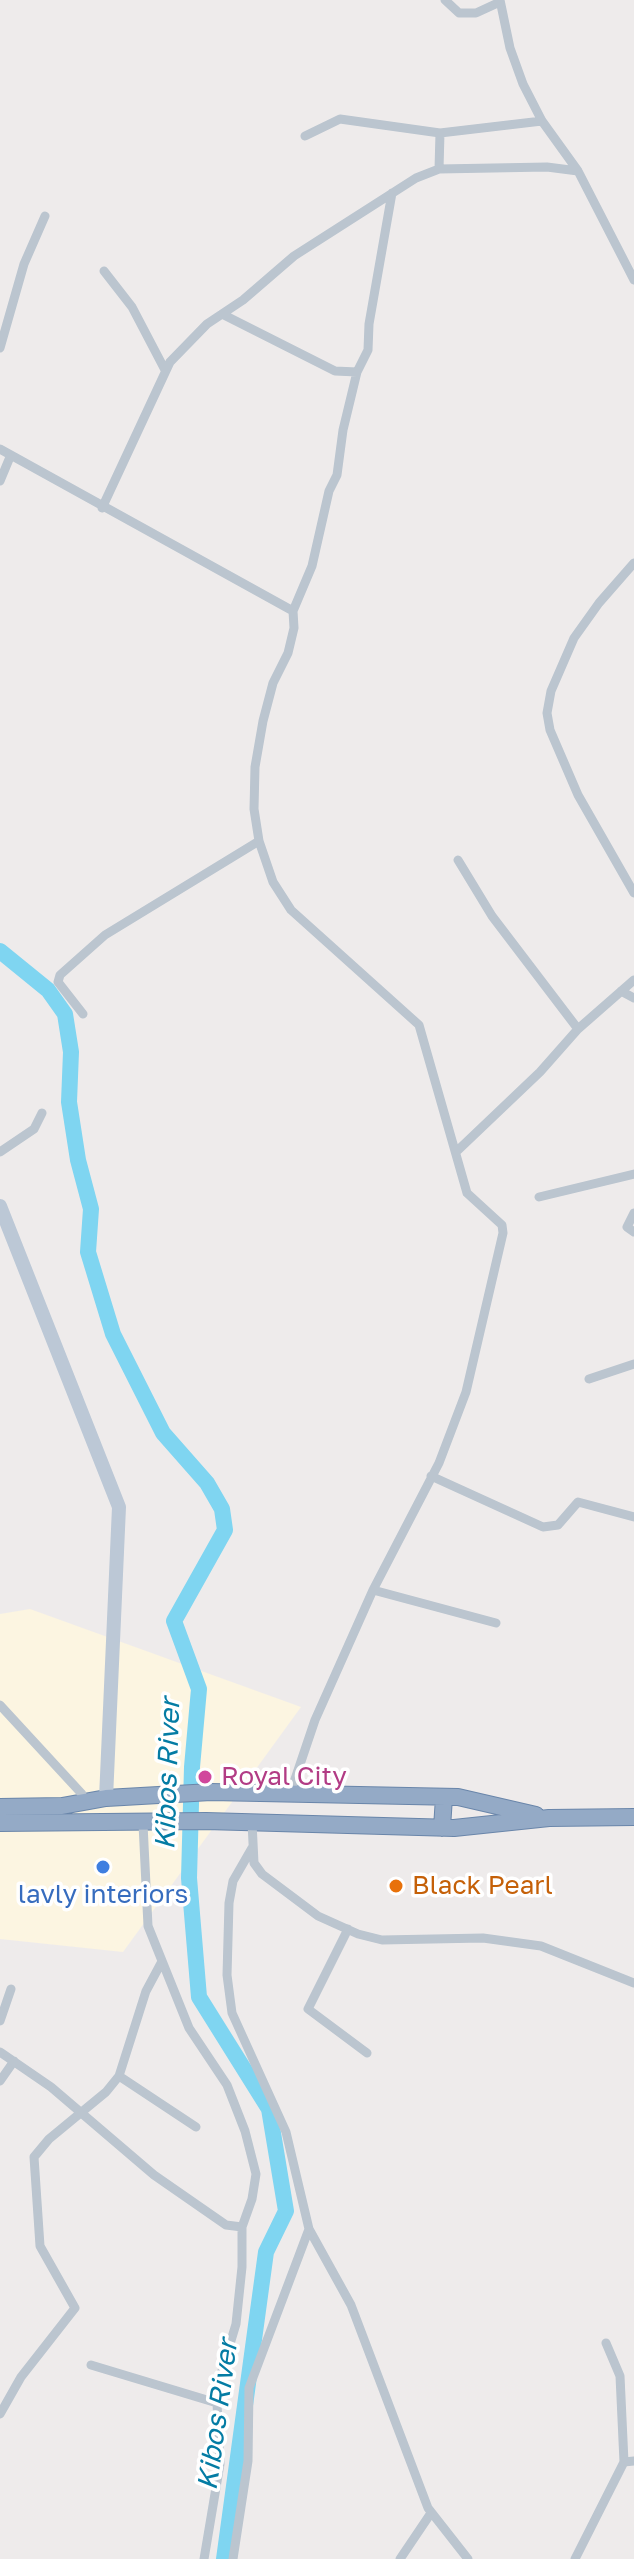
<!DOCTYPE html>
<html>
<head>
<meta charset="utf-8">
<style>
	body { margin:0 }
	canvas { display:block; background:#eeebeb }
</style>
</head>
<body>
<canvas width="634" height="2559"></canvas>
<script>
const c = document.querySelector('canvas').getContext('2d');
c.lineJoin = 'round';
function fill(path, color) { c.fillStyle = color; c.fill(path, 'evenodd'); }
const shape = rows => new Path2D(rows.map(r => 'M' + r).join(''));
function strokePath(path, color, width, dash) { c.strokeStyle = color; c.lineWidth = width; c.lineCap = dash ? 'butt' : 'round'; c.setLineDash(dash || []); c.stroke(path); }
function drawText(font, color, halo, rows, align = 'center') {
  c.font = font + ' "Golos Text",sans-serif'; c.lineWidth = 7; c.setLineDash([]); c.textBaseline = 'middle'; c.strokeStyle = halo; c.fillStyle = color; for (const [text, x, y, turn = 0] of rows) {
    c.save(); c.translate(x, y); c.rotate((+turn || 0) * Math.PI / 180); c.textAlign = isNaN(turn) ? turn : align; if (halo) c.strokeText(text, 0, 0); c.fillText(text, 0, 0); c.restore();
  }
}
const commercial = shape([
	[30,1609,301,1707,123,1952,0,1939,0,1614]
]);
const river = shape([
	[0,951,48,990,65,1014,71,1052,69,1102,78,1160,91,1209,88,1252,113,1334,163,1433,207,1483,222,1509,225,1530,174,1621,199,1689,192,1767,189,1878,199,1997,269,2109,286,2211,266,2252,224,2559]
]);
const minor = shape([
	[445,0,459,13,476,13,500,2],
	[500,0,510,48,523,84,542,121,578,171,634,280],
	[305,136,340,119,440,133,542,121],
	[439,169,440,133],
	[104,271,132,307,165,370],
	[222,314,335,371,357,372],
	[0,348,24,264,45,216],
	[0,449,293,611],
	[0,481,10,457],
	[102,508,170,362,207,324,243,300,294,256,416,178,439,169,547,167,578,171],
	[634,563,599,603,574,638,551,691,547,713,550,730,578,795,634,893],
	[458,860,492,916,578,1029],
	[621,991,634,998],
	[83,1014,58,982,60,975,105,935,259,841],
	[0,1152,34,1129,42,1113],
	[456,1152,540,1072,578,1029,634,980],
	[539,1197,634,1174],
	[634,1213,627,1227,634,1232],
	[589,1379,634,1364],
	[431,1476,543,1527,558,1525,578,1502,634,1517],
	[373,1590,496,1623],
	[0,1705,82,1794],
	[290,1794,315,1720,373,1590,439,1463,466,1392,503,1233,502,1225,467,1193,419,1025,291,910,273,882,259,841,254,809,255,767,263,721,273,683,288,653,294,628,293,611,312,566,329,491,337,475,343,430,357,372,368,350,369,324,392,193],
	[252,1822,254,1863,262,1874,318,1916,358,1934,382,1940,483,1938,541,1946,634,1983],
	[143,1824,148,1926,189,2028,227,2085,245,2131,256,2174,252,2199,242,2227,242,2267,236,2324,221,2374,217,2403,220,2464,204,2559],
	[252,1848,233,1881,229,1903,227,1975,232,2013,286,2132,309,2229,351,2305,428,2508,468,2559],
	[348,1929,308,2009,367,2053],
	[0,2021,11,1989],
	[0,2052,51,2087,154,2175,226,2225,242,2227],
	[119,2076,196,2127],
	[0,2081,14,2061],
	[606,2343,620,2376,624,2462],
	[91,2365,217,2403],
	[0,2414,21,2377,75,2308,40,2246,34,2157,49,2139,106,2092,119,2076,146,1991,161,1963],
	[233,2559,248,2461,249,2388,309,2229],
	[400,2559,431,2513],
	[575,2559,624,2462,634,2461]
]);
const secondary = shape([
	[0,1206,119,1507,106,1798]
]);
const trunk = shape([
	[0,1807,62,1806,106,1798,211,1792,458,1797,536,1815],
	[0,1823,206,1821,454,1828,549,1818,634,1817],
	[442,1828,444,1797]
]);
const markers = [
	[205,1777,8,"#d1479c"],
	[103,1867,8,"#3f7fe0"],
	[396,1886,8,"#e8710a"]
];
const hotelNames = [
	["Royal City",221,1777]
];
const foodNames = [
	["Black Pearl",412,1886]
];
const shopNames = [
	["lavly interiors",103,1895]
];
const waterNames = [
	["Kibos River",168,1774,-88],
	["Kibos River",218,2415,-82]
];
fill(commercial, '#fcf5e1');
strokePath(river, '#7fd5f1', 16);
strokePath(trunk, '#6a86aa', 18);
strokePath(minor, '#bbc5cf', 9);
strokePath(secondary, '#bcc8d6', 14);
strokePath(trunk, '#94aac6', 16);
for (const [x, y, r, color] of markers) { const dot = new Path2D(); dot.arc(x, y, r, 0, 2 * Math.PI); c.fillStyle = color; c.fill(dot); strokePath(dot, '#fff', 3); }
drawText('26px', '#b23c85', '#fff', hotelNames, 'left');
drawText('26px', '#c56008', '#fff', foodNames, 'left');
drawText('26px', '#366cbe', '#fff', shopNames);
drawText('italic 28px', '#047ca4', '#fff', waterNames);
</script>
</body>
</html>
